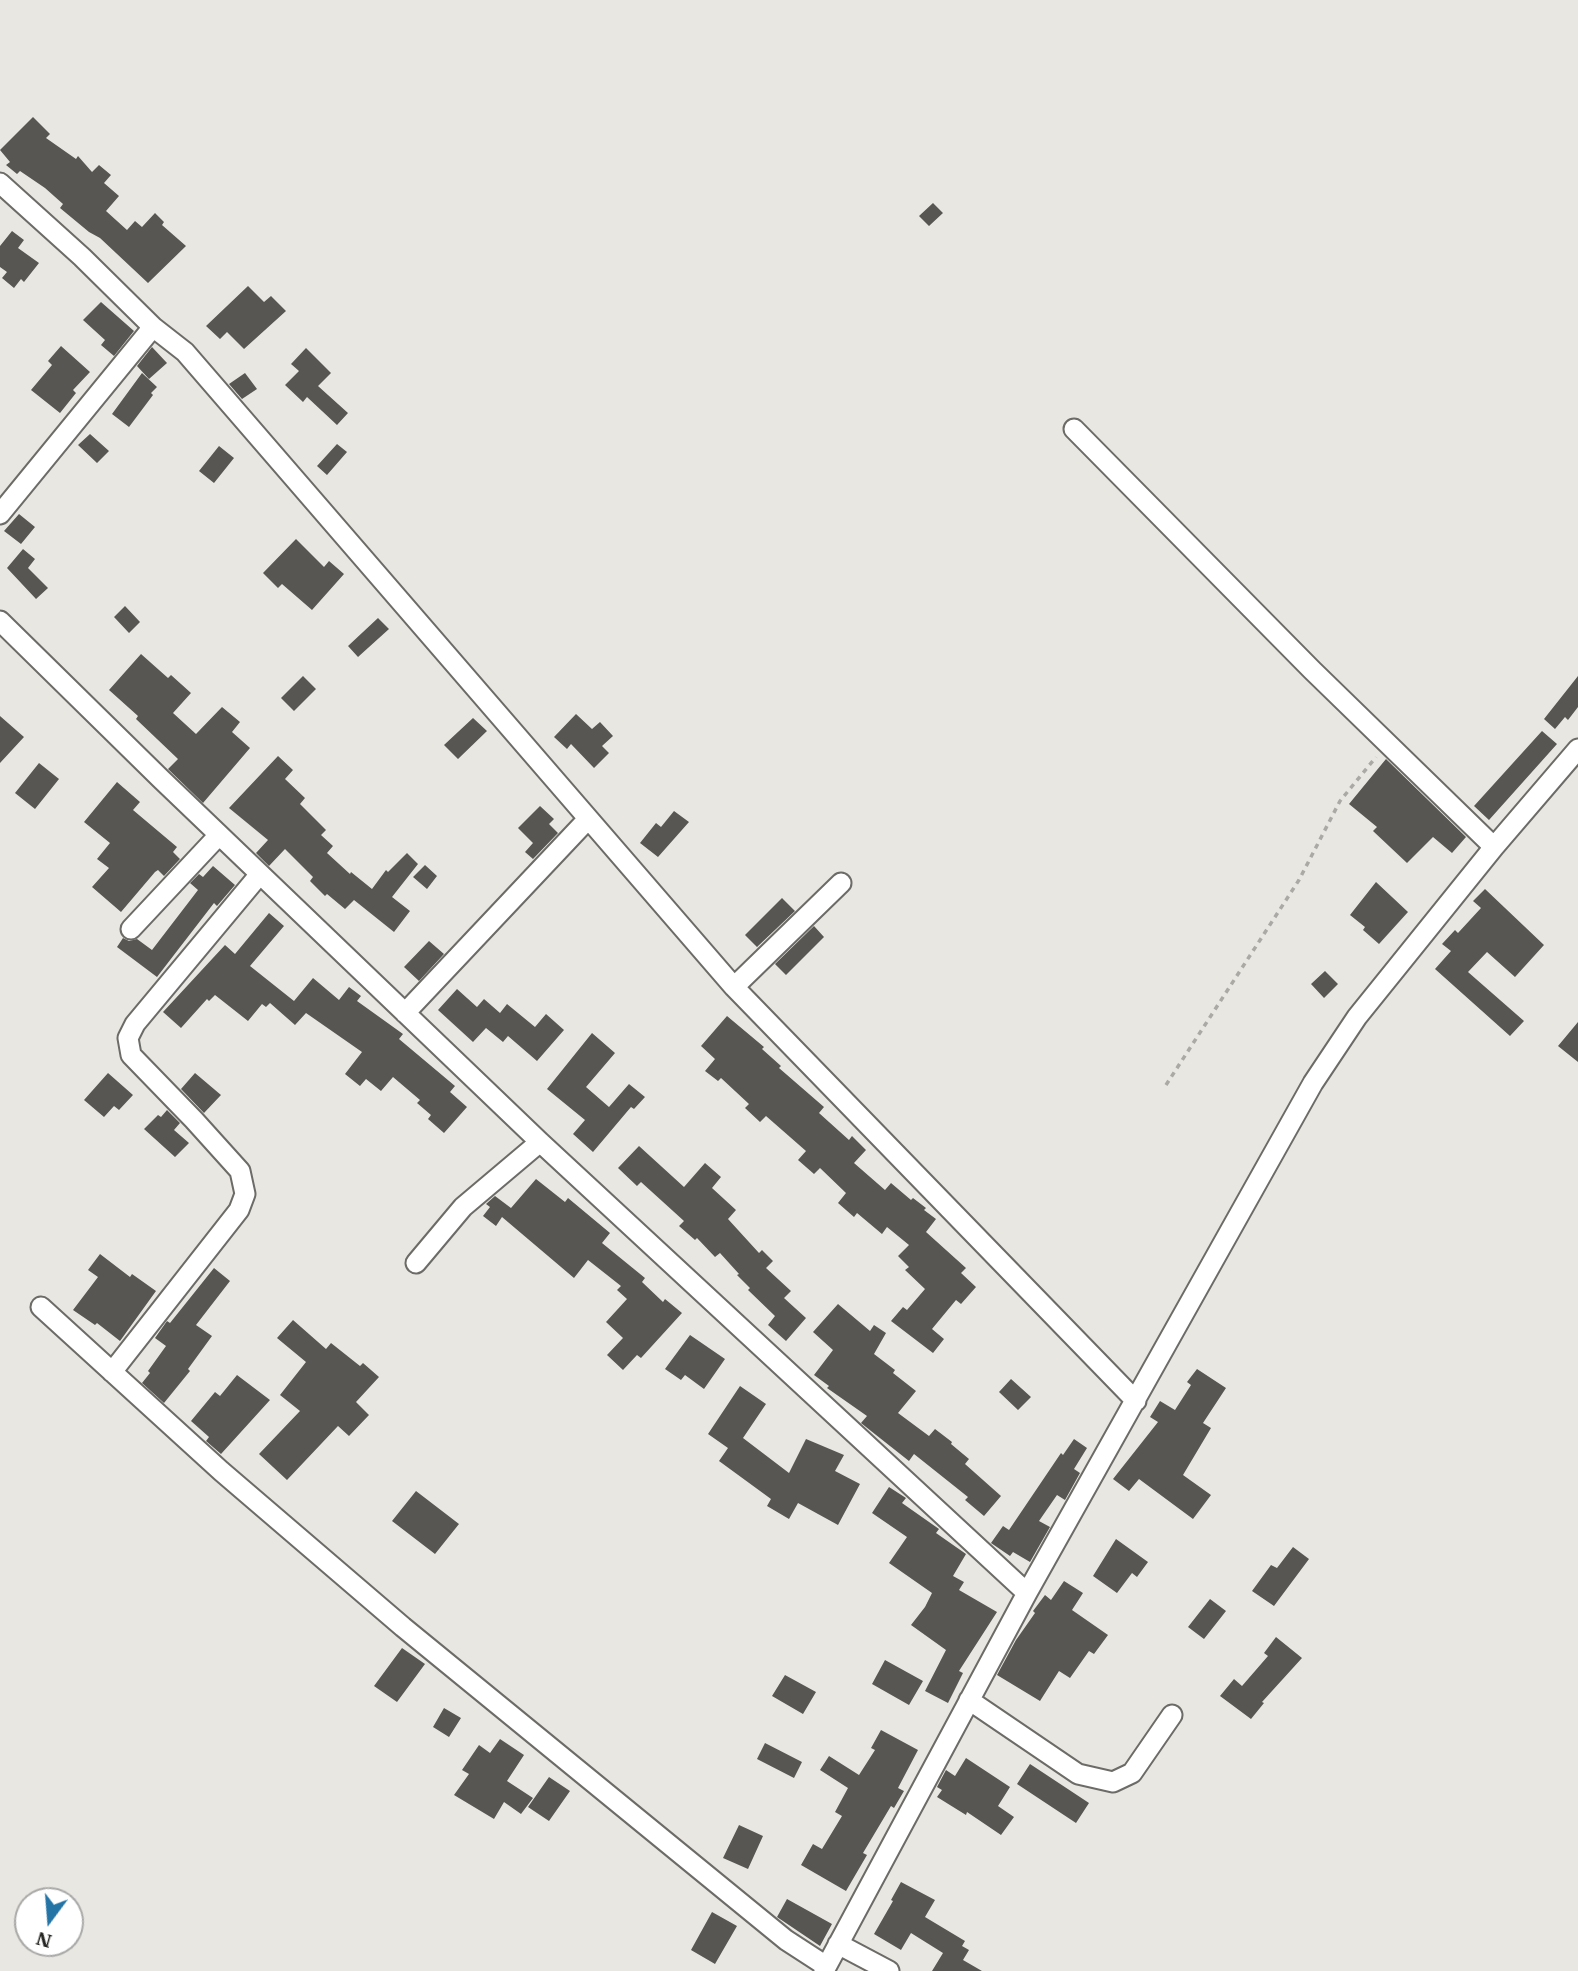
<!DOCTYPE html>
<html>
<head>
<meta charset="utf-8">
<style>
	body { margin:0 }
	#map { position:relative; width:1578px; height:1971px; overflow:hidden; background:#e9e7e2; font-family:"IBM Plex Serif",serif }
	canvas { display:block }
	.north { position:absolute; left:14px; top:1887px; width:70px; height:70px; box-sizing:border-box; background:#fff; border:2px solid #a8a8a7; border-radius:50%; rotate:196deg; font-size:19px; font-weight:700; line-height:28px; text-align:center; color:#252523 }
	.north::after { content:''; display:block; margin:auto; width:24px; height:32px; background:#2574a6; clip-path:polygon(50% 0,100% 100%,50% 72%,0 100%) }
</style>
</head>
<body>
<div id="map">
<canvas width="1578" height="1971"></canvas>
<div class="north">N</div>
</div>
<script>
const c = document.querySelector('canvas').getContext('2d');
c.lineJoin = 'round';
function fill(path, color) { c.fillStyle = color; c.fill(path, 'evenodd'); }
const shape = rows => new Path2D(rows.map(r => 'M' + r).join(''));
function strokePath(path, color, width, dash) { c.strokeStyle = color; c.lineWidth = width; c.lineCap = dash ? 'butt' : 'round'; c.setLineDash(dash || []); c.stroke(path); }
const building = shape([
	[33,117,50,134,46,138,76,159,78,156,92,172,99,165,111,175,104,183,119,196,106,211,127,230,135,221,142,227,155,213,164,222,162,225,186,246,148,283,100,238,89,232,60,208,63,204,45,188,20,171,17,174,6,165,10,162,0,150],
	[933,203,943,213,929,226,919,216],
	[12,231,24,240,18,248,39,263,24,282,21,279,14,288,2,278,7,272,0,267,0,246],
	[248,286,264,302,271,296,286,311,244,349,227,332,220,339,206,326],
	[101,302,134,331,114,356,101,345,105,340,83,320],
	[61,346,90,372,73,390,76,393,60,413,31,390,52,365,48,361],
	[152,347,167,363,149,379,137,366],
	[306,348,331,373,318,386,348,413,337,425,307,397,303,402,285,385,299,371,291,364],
	[142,373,157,387,151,393,153,395,129,427,112,414],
	[245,373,257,389,242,399,229,384],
	[90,434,109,451,97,463,78,445],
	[337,444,347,452,327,475,317,466],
	[219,446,234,458,214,483,199,471],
	[19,514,35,527,21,544,4,531],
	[296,539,324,567,329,561,344,574,312,610,282,584,278,588,263,573],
	[23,549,35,559,28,568,48,588,36,599,7,568],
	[125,606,140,622,129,633,114,617],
	[378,618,389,629,358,657,348,646],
	[141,654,168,678,171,675,191,693,173,713,196,734,222,707,240,722,232,732,250,748,203,803,168,769,178,759,136,719,138,716,109,690],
	[303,676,316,689,294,711,281,698],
	[1578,676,1578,707,1568,720,1565,717,1555,729,1544,719],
	[576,714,592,729,600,722,613,736,602,746,609,753,594,768,571,744,567,749,554,737],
	[0,716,24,737,0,763],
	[473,718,487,731,458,759,444,745],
	[1542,731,1557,744,1489,820,1474,806],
	[278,756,293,770,285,779,305,798,300,804,326,830,321,835,333,846,327,853,350,874,351,872,372,889,386,870,388,872,407,853,418,864,392,897,410,911,394,932,354,900,345,909,327,894,325,896,310,881,313,877,285,849,269,866,256,853,268,840,229,808],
	[1386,759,1466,837,1452,853,1433,837,1407,863,1373,831,1377,827,1349,804],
	[39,763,59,779,35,809,15,793],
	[117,782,140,802,133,810,177,847,173,852,180,859,164,876,158,870,155,872,121,912,92,887,109,868,97,859,110,843,84,822],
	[540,806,554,819,549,824,558,833,533,859,525,852,533,843,518,828],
	[674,811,689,822,658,857,640,843,656,823,661,827],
	[425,865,437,876,427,889,413,877],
	[213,866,235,885,217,906,214,903,157,977,117,947,123,938,129,941,137,939,152,950,198,890,190,883,199,874,203,877],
	[1376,882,1408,912,1379,944,1363,930,1365,927,1350,915],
	[1485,889,1544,945,1515,977,1487,952,1468,972,1524,1021,1510,1036,1435,969,1451,951,1442,944,1455,930,1458,933,1481,908,1473,901],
	[782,898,795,911,757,947,745,935],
	[269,913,284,926,250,966,294,1001,313,978,339,1000,349,987,361,996,357,1001,403,1034,399,1039,455,1086,450,1092,467,1107,444,1133,428,1119,431,1115,417,1103,420,1100,393,1077,381,1091,366,1079,360,1086,345,1074,362,1052,306,1013,295,1025,270,1003,266,1007,262,1004,248,1021,215,995,209,1001,207,999,181,1028,163,1012,225,945,235,954],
	[814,926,824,937,786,975,775,964],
	[429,941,444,954,419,981,404,967],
	[1325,971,1338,984,1324,998,1311,984],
	[457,989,477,1007,484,999,500,1013,507,1004,535,1027,546,1014,564,1030,537,1061,508,1036,503,1042,486,1028,473,1042,438,1010],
	[727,1016,764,1047,762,1049,781,1066,779,1068,824,1107,819,1113,849,1140,852,1136,866,1150,854,1163,885,1190,891,1183,911,1200,913,1198,926,1208,924,1210,936,1219,926,1232,966,1268,961,1273,976,1287,961,1304,956,1300,932,1329,944,1339,933,1353,891,1321,903,1307,907,1310,925,1289,905,1270,909,1267,898,1256,909,1245,887,1227,882,1234,857,1213,854,1217,838,1203,846,1193,820,1168,814,1174,798,1160,806,1151,766,1116,760,1122,745,1108,749,1104,721,1078,718,1081,705,1071,715,1059,701,1046],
	[1578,1022,1578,1062,1558,1046],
	[592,1033,615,1053,586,1087,609,1107,629,1084,645,1097,634,1109,631,1107,593,1152,573,1134,585,1120,547,1089],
	[108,1073,133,1095,119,1110,114,1106,104,1117,84,1100],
	[195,1073,221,1095,204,1113,181,1089],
	[167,1110,180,1123,174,1130,189,1143,175,1157,144,1129,158,1115,161,1117],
	[639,1146,684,1187,705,1163,721,1177,712,1188,736,1210,728,1219,759,1253,762,1250,773,1261,766,1268,791,1291,784,1298,806,1318,786,1341,768,1325,775,1316,748,1290,750,1288,737,1275,739,1274,720,1253,715,1257,697,1238,695,1240,679,1226,684,1221,641,1182,637,1186,618,1168],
	[536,1179,565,1202,568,1198,610,1233,602,1243,645,1278,642,1282,663,1302,665,1299,682,1313,641,1358,637,1355,623,1370,607,1355,623,1338,606,1322,627,1299,617,1290,621,1286,588,1260,574,1278,502,1217,496,1226,483,1216,490,1207,486,1204,495,1196,511,1208],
	[100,1254,130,1277,132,1274,156,1291,120,1341,97,1323,95,1325,73,1310,98,1277,88,1270],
	[214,1268,230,1281,196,1325,212,1336,188,1369,190,1371,164,1403,142,1383,150,1373,148,1371,166,1346,155,1338,167,1321,170,1323],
	[838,1304,870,1331,874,1325,886,1333,874,1354,895,1370,893,1373,916,1391,898,1413,929,1436,935,1429,952,1442,951,1444,969,1459,965,1464,1001,1496,984,1516,965,1500,968,1497,914,1454,909,1461,871,1431,861,1423,867,1416,827,1388,829,1386,814,1375,833,1350,813,1332],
	[293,1320,326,1349,331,1343,360,1366,363,1363,379,1377,356,1402,369,1415,349,1436,338,1426,287,1480,259,1454,300,1411,280,1395,306,1362,277,1338],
	[690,1335,725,1359,704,1389,685,1375,681,1380,665,1369],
	[1197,1369,1226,1388,1203,1423,1211,1428,1183,1475,1211,1495,1193,1519,1139,1479,1129,1491,1113,1479,1158,1422,1150,1417,1160,1401,1175,1410,1191,1385,1187,1382],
	[237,1375,270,1400,221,1454,206,1441,209,1437,191,1421,215,1392,220,1396],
	[1011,1379,1031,1397,1018,1410,999,1392],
	[740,1386,766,1404,743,1438,789,1473,806,1439,844,1455,835,1471,860,1484,838,1525,798,1503,789,1519,767,1506,771,1499,719,1461,728,1448,708,1434],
	[1074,1439,1087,1448,1074,1469,1080,1473,1065,1500,1057,1495,1039,1521,1050,1527,1030,1562,1013,1552,1010,1556,991,1543,1003,1526,1009,1530,1061,1453,1063,1455],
	[889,1487,906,1498,902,1503,939,1529,936,1533,966,1554,953,1576,964,1582,959,1590,997,1612,959,1671,963,1673,948,1703,925,1691,946,1650,911,1625,925,1607,932,1593,889,1563,907,1537,872,1513],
	[416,1491,459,1524,435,1554,392,1521],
	[1116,1539,1148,1562,1137,1577,1132,1573,1117,1593,1093,1576],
	[1293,1547,1309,1559,1274,1606,1252,1591,1271,1565,1277,1568],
	[1064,1581,1083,1593,1072,1610,1108,1635,1094,1654,1089,1651,1070,1678,1059,1671,1040,1701,997,1675,1016,1640,1035,1613,1033,1611,1045,1595,1051,1600],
	[1210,1599,1226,1611,1204,1639,1188,1627],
	[1276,1637,1302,1658,1262,1702,1264,1703,1251,1719,1220,1696,1234,1679,1242,1686,1268,1656,1264,1653],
	[402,1648,425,1664,397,1702,374,1686],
	[885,1660,923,1681,909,1705,872,1684],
	[785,1675,816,1692,803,1714,772,1696],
	[444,1708,461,1718,449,1737,433,1727],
	[881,1730,918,1750,898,1788,904,1791,894,1808,891,1806,863,1853,867,1855,846,1891,801,1865,813,1844,822,1849,842,1816,835,1812,848,1788,820,1770,829,1756,859,1775,875,1750,871,1748],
	[500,1739,524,1755,507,1781,533,1798,521,1814,504,1802,494,1819,454,1795,469,1774,462,1770,479,1745,490,1753],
	[765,1743,802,1762,794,1778,757,1759],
	[966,1758,1010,1787,998,1806,1014,1817,1001,1835,967,1812,966,1815,937,1797,942,1790,937,1787,946,1770,955,1776],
	[1030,1764,1089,1803,1076,1823,1017,1784],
	[549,1777,570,1791,549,1821,528,1807],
	[739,1825,763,1836,748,1869,723,1858],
	[901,1882,935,1900,925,1917,965,1941,962,1946,969,1950,963,1960,982,1971,932,1971,943,1953,911,1933,901,1950,874,1934,893,1901,891,1900],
	[787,1899,832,1924,820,1946,777,1917],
	[712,1912,737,1926,715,1964,691,1950]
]);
const path = shape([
	[1166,1085,1299,880,1340,801,1376,757]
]);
const minor = shape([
	[0,183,82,257,153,327,0,514],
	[153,327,185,352,734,987,1136,1401],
	[1074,429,1312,670,1494,847],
	[0,621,161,779,540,1142,1027,1593],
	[131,929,219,835],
	[734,987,841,883],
	[405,1013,588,819],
	[416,1263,463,1207,540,1142],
	[41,1307,221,1471,403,1627,786,1940,826,1966],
	[112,1372,239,1210,245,1194,240,1171,194,1120,131,1055,128,1038,135,1024,260,874],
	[969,1700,1078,1774,1113,1782,1132,1773,1172,1715],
	[838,1944,889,1971],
	[824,1971,1027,1593,1313,1083,1357,1017,1494,847,1578,749]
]);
fill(building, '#585652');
strokePath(minor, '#6d6b67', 23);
strokePath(path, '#aba9a5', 3.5, [5, 5]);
strokePath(minor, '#fff', 19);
</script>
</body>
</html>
